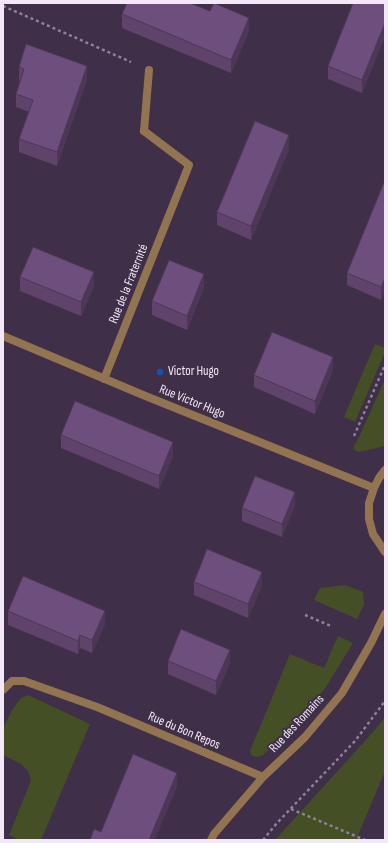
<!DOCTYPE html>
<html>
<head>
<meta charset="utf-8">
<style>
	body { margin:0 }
	#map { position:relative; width:388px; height:843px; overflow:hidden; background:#402f48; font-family:"Sofia Sans Condensed",sans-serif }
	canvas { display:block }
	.frame { position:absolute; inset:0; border:4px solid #f2e8f7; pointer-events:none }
</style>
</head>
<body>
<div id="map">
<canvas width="388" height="843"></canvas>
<div class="frame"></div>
</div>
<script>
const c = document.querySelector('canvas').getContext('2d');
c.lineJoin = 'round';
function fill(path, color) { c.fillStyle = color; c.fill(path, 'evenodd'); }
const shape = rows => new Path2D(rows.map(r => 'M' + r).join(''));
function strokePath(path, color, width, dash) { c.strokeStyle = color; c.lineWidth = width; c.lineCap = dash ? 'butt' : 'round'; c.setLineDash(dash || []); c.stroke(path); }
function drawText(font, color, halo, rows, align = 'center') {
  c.font = font + ' "Sofia Sans Condensed",sans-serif'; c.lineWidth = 4; c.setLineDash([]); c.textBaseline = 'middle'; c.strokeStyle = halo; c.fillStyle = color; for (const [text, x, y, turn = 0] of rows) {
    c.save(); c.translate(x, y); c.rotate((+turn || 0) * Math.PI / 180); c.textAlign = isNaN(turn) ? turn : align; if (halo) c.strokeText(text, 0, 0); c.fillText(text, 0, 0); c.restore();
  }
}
const green = shape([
	[375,344,385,348,385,352,355,422,344,417],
	[385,379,385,446,359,452,354,450,354,446,359,437],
	[345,585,363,592,364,604,357,619,314,600,320,588],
	[338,636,353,643,326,687,296,725,262,756,256,757,251,755,250,751,290,654,324,668],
	[28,695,90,724,41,840,20,840,9,835,31,780,28,771,21,764,3,755,3,728,12,710,21,698],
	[385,717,385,771,356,840,275,840,374,731]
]);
const path = shape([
	[3,6,131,62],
	[354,436,385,365],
	[305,615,331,626],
	[291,809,365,840],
	[263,840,277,823,355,741,385,701]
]);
const service = shape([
	[144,131,149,70]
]);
const minor = shape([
	[3,336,143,395,374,488],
	[104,379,189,165,144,131],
	[385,470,379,478,374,488,369,503,369,519,373,534,385,552],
	[3,690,12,681,24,681,97,707,263,777],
	[211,840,214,834,263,777,305,737,342,693,371,643,385,614]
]);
const wall = shape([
	[385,3,385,36,362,93,328,79,328,66],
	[122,14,249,31,231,73,122,28],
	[19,67,87,79,57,166,19,152,19,139,29,112,16,107,16,94,20,81,19,81],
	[289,149,251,240,217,225,217,212],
	[385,180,381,300,347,285,347,273],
	[20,277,94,286,81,316,20,291],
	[204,288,187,330,152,315,152,301],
	[333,370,315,414,254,387,254,375],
	[61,435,173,456,159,489,61,448],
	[295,506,282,537,242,521,242,508],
	[194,582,262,585,248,618,194,595],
	[8,611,105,624,92,653,80,648,78,654,8,625],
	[168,661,230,663,216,695,168,674]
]);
const shadedWall = shape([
	[249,18,249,31,231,73,231,60],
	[385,23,385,36,362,93,362,80],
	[87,66,87,79,57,166,57,152],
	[289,135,289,149,251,240,251,226],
	[94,272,94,286,81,316,81,302],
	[204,274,204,288,187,330,187,316],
	[385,278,385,291,381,300,381,287],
	[333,357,333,370,315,414,315,401],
	[173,442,173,456,159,489,159,476],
	[295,492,295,506,282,537,282,524],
	[262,572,262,585,248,618,248,604],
	[105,611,105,624,92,653,92,640],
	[80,635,80,648,78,654,78,641],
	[230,650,230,663,216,695,216,681],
	[177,773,177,787,155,840,149,840]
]);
const building = shape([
	[127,3,190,3,210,11,214,3,249,18,231,60,122,14,127,3],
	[353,3,385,3,385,23,362,80,328,66,353,3],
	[26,44,87,66,57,152,19,139,33,100,16,94,24,69,19,67,26,44],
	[255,121,289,135,251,226,217,212,255,121],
	[385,180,385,278,381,287,347,273,385,180],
	[33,247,94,272,81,302,20,277,33,247],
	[169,260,204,274,187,316,152,301,169,260],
	[272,332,333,357,315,401,254,375,272,332],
	[75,401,173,442,159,476,61,435,75,401],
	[255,476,295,492,282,524,242,508,255,476],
	[207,549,262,572,248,604,194,582,207,549],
	[23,576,105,611,92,640,80,635,78,641,8,611,23,576],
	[181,629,230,650,216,681,168,661,181,629],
	[133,754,177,773,149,840,90,840,94,829,101,832,133,754]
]);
const markers = [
	[160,372,4,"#1a4fb4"]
];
const streetNames = [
	["Rue de la Fraternité",129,284,-68],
	["Rue Victor Hugo",192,402,22],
	["Rue des Romains",297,724,-47],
	["Rue du Bon Repos",184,731,23]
];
const poiNames = [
	["Victor Hugo",168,372]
];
fill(green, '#444f25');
strokePath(path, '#8f8196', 2.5, [3, 3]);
strokePath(service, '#937450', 8);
strokePath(minor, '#937450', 8);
fill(wall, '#5f436b');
fill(shadedWall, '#4d3757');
fill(building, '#6e4e7c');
strokePath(building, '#4d3757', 1);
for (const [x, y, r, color] of markers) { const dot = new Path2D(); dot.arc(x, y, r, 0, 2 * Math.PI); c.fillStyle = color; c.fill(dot); strokePath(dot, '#402f48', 1.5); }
drawText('13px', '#f2e8f7', '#402f48', streetNames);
drawText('13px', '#f2e8f7', '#402f48', poiNames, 'left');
</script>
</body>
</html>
